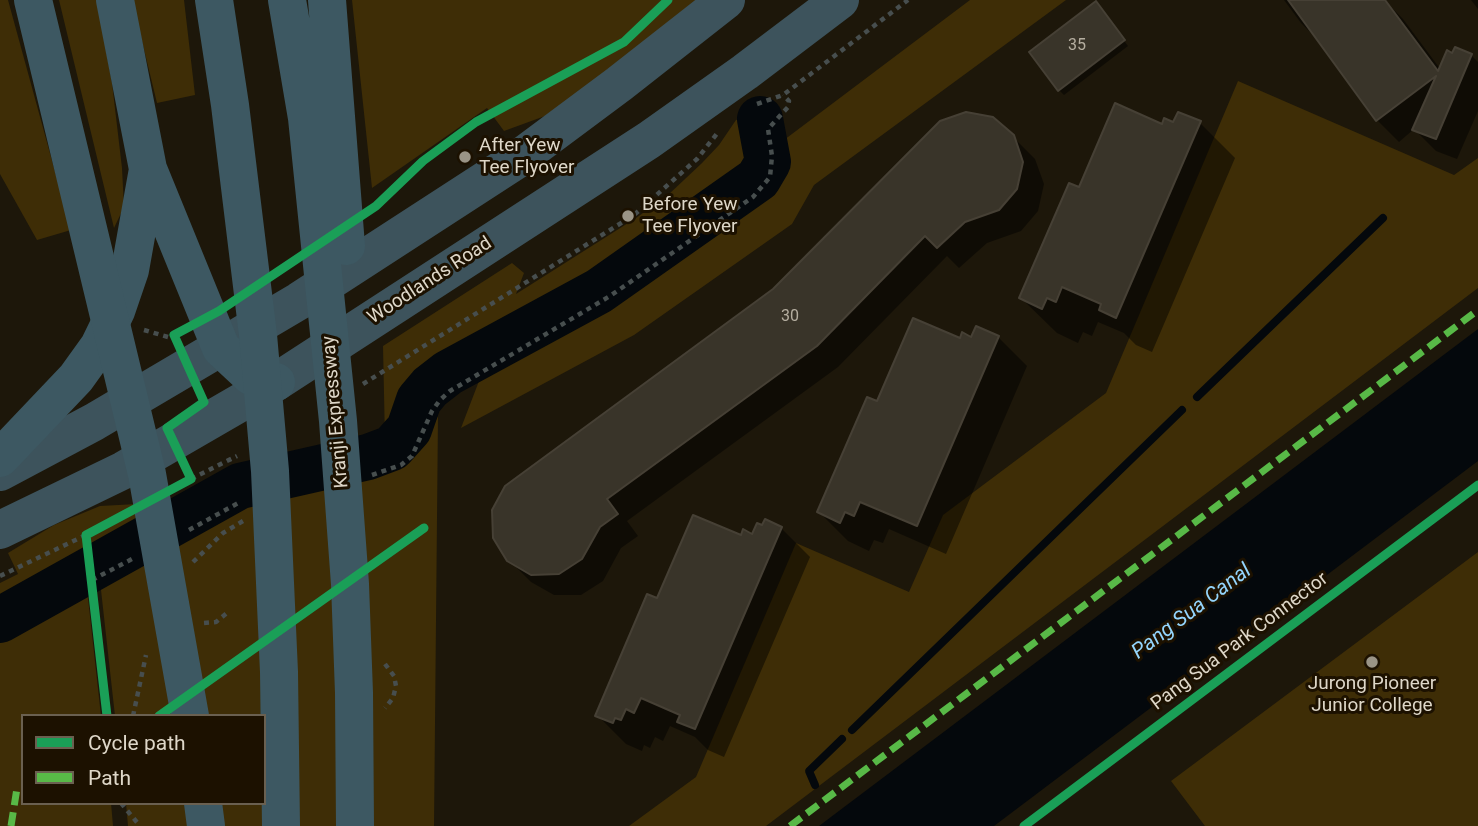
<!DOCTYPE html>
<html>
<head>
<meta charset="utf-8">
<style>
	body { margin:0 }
	#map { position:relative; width:1478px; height:826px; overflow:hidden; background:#1d170a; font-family:Roboto,sans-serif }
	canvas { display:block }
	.legend { position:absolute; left:21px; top:714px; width:245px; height:91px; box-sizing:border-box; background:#1c1100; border:2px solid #6a6050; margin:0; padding:9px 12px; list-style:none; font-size:21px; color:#ded7c8 }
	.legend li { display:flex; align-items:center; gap:14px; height:35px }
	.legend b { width:35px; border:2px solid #6a6050 }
</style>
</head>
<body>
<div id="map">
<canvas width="1478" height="826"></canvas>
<ul class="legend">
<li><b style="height:9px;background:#1a9f57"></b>Cycle path</li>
<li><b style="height:9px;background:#58b947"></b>Path</li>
</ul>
</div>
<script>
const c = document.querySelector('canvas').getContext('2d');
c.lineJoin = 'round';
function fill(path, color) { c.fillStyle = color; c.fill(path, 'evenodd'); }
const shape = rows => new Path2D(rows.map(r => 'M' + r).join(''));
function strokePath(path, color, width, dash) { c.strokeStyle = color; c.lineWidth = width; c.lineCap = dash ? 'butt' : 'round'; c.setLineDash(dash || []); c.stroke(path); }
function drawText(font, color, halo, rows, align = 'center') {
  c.font = font + ' Roboto,sans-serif'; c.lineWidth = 6; c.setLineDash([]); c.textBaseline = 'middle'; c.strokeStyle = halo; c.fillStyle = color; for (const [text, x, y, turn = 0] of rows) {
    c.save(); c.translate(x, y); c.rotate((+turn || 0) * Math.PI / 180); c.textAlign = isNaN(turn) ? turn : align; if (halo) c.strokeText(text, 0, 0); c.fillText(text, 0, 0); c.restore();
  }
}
const green = shape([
	[0,0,8,0,71,230,37,240,0,174],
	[59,0,97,0,112,83,122,168,124,207,114,228],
	[132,0,184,0,195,95,157,103],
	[352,0,697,0,642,47,545,116,504,131,487,108,372,188],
	[970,0,1066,0,814,185,792,224,634,335,461,428,479,381,617,301,762,199,783,164,780,143],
	[1238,81,1454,175,1478,158,1478,288,766,826,629,826,696,777,796,543,909,592,943,515,1106,393],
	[741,118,748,151,749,168,740,184,594,283,442,365,420,381,410,398,399,426,385,441,383,346,512,263,524,273,516,294,636,218,668,195,702,163,719,145,736,120],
	[438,416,434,826,128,826,126,803,264,803,264,716,115,716,100,581,247,501,380,473,410,459,424,443],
	[137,504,142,531,0,609,0,583,18,574,8,553,54,525,100,506],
	[1478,552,1478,826,1205,826,1171,781],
	[87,589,101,716,23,716,23,803,111,803,113,826,0,826,0,638]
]);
const water = shape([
	[1478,329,1478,461,994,826,819,826]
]);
const shadow = shape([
	[1284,0,1384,0,1403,19,1441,70,1456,49,1471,55,1478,62,1478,111,1457,159,1436,151,1414,129,1399,142,1377,120,1323,45,1301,23],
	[1471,0,1478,0,1478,9],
	[1100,9,1128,46,1064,95,1059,90],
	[1200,123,1235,158,1152,352,1136,345,1124,333,1098,322,1092,336,1083,332,1078,343,1057,333,1021,298,1079,189,1163,126],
	[1013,137,1035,159,1044,184,1038,211,1021,231,987,243,959,268,947,256,838,367,627,521,638,536,621,548,603,581,581,595,554,595,531,582,509,560],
	[998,337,1027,366,946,554,889,529,883,543,874,540,869,551,848,541,819,512,878,403,961,340],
	[781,528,810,557,724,757,708,750,695,737,670,726,663,741,655,737,650,748,644,745,642,751,626,744,597,715,658,601,741,537]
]);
const stream = shape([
	[1197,397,1383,218],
	[852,730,1182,410],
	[815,785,809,771,842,739]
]);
const river = shape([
	[0,620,240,486,368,457,392,448,409,429,419,400,430,387,448,373,599,291,758,179,768,162,760,119]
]);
const building = shape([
	[1288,0,1385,0,1438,71,1447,50,1452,53,1455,47,1472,54,1436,139,1412,130,1436,76,1376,121,1288,0],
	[1096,1,1125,40,1058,91,1029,52,1096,1],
	[1115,103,1162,124,1164,118,1173,122,1178,112,1201,121,1116,318,1099,310,1101,304,1062,287,1056,302,1047,298,1042,309,1019,298,1069,183,1079,187,1115,103],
	[966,112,993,117,1014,135,1023,162,1017,189,999,210,965,222,937,248,925,236,817,346,607,499,618,514,600,527,582,559,559,574,531,575,507,561,493,538,492,510,505,486,773,289,940,121,966,112],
	[913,318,960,338,962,332,971,337,976,326,999,336,917,526,860,502,854,516,845,512,840,523,817,512,867,397,877,401,913,318],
	[693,515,741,535,743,529,752,534,757,523,762,525,765,519,782,527,695,729,677,722,680,715,641,698,634,713,626,709,621,720,615,718,613,723,595,716,647,594,657,598,693,515]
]);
const path = shape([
	[757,104,783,95,908,0],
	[144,330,168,337,174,335],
	[363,384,634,215,697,159,719,131],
	[372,475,401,465,412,456,432,411,440,400,450,391,610,296,753,197,770,177,772,156,768,129,788,107,789,101,783,95],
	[191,479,237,456],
	[189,530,240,502],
	[193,562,223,533,243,521],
	[0,576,86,535],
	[92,580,132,559],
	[204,623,216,622,228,612],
	[385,664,394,676,396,686,393,698,385,708],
	[133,716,146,655],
	[121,803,140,826]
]);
const primary = shape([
	[0,472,94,422,299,301,521,157,619,84,726,0],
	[0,530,124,470,276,382,649,140,745,72,840,0]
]);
const motorway = shape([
	[115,0,148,169,221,348,251,376,276,382],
	[0,458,76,378,99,346,116,311,130,270,148,169],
	[203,803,206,826]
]);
const motorwayBridge = shape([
	[33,0,147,474,190,716],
	[214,0,230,105,258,335,270,471,279,672,281,826],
	[287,0,307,118,338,421,350,584,354,693,355,826],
	[327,0,346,246]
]);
const quiet = shape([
	[11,826,17,788],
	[790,826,1478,310]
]);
const cycleway = shape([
	[107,716,86,535,191,479,167,428,204,402,174,335,219,311,376,206,423,161,476,122,624,42,668,0],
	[159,716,424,528],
	[1024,826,1478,485]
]);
const markers = [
	[465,157,7,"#9a9486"],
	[628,216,7,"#9a9486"],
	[1372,662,7,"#9a9486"]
];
const numberNames = [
	["35",1077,46],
	["30",790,317]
];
const poiNames = [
	["After Yew",479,146],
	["Tee Flyover",479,168],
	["Before Yew",642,205],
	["Tee Flyover",642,227],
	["Jurong Pioneer",1372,684,"center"],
	["Junior College",1372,706,"center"]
];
const streetNames = [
	["Woodlands Road",430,281,-33],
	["Kranji Expressway",336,412,-95],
	["Pang Sua Park Connector",1240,642,-37]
];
const waterNames = [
	["Pang Sua Canal",1192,612,-37]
];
fill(green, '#3e2d06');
fill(water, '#04080c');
fill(shadow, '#0007');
strokePath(stream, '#04080c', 8);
strokePath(river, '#04080c', 46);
fill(building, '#393429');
strokePath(building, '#464035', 2);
strokePath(path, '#474e4e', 4.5, [5, 5]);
strokePath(primary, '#3d535c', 38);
strokePath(motorway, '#3d5862', 38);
strokePath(motorwayBridge, '#3d5862', 38);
strokePath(quiet, '#58b947', 7, [14, 7]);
strokePath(cycleway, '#1a9f57', 9);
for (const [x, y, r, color] of markers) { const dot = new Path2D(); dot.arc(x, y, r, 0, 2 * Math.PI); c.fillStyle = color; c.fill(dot); strokePath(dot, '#1c1100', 2.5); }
drawText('16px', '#b5aea0', null, numberNames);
drawText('19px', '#ded7c8', '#1c1100', poiNames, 'left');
drawText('19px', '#ded7c8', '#1c1100', streetNames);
drawText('italic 21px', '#94d5fc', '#1c1100', waterNames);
</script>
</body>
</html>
